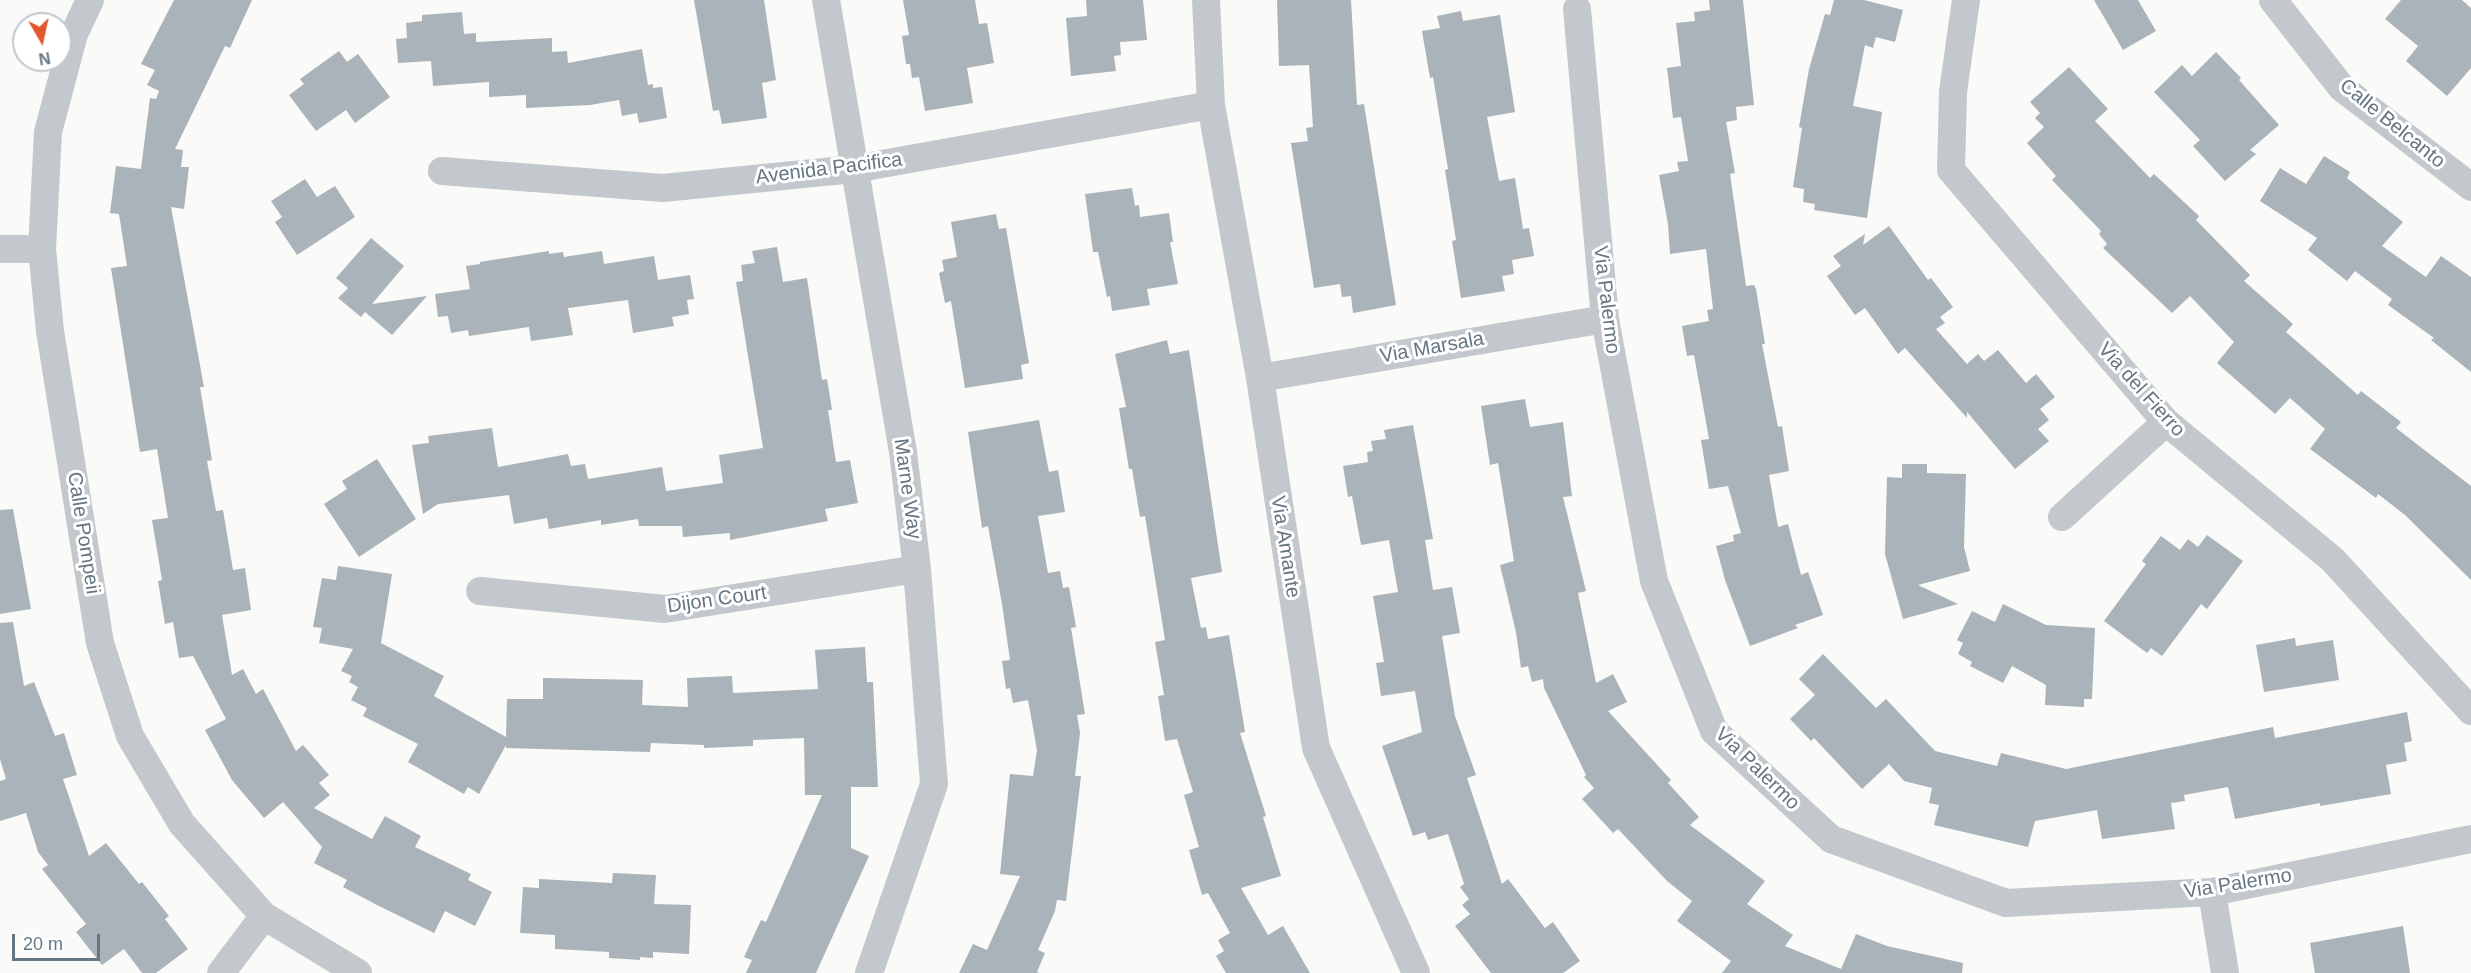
<!DOCTYPE html>
<html>
<head>
<meta charset="utf-8">
<style>
	body { margin:0 }
	#map { position:relative; width:2471px; height:973px; overflow:hidden; background:#fafaf8; font-family:Arial,sans-serif }
	canvas { display:block }
	.north { position:absolute; left:12px; top:12px; width:60px; height:60px; box-sizing:border-box; background:#fff; border:2px solid #c1c8cd; border-radius:50%; rotate:171deg; font-size:16px; font-weight:700; line-height:24px; text-align:center; color:#657683 }
	.north::after { content:''; display:block; margin:auto; width:21px; height:27px; background:#e4572e; clip-path:polygon(50% 0,100% 100%,50% 72%,0 100%) }
	.scale { position:absolute; left:12px; top:934px; width:88px; height:27px; box-sizing:border-box; border:3px solid #657683; border-top:0; padding-left:8px; font-size:18px; line-height:21px; white-space:nowrap; color:#657683; -webkit-text-stroke:4px #fff; paint-order:stroke }
</style>
</head>
<body>
<div id="map">
<canvas width="2471" height="973"></canvas>
<div class="north">N</div>
<div class="scale">20 m</div>
</div>
<script>
const c = document.querySelector('canvas').getContext('2d');
c.lineJoin = 'round';
function fill(path, color) { c.fillStyle = color; c.fill(path, 'evenodd'); }
const shape = rows => new Path2D(rows.map(r => 'M' + r).join(''));
function strokePath(path, color, width, dash) { c.strokeStyle = color; c.lineWidth = width; c.lineCap = dash ? 'butt' : 'round'; c.setLineDash(dash || []); c.stroke(path); }
function drawText(font, color, halo, rows, align = 'center') {
  c.font = font + ' Arial,sans-serif'; c.lineWidth = 6; c.setLineDash([]); c.textBaseline = 'middle'; c.strokeStyle = halo; c.fillStyle = color; for (const [text, x, y, turn = 0] of rows) {
    c.save(); c.translate(x, y); c.rotate((+turn || 0) * Math.PI / 180); c.textAlign = isNaN(turn) ? turn : align; if (halo) c.strokeText(text, 0, 0); c.fillText(text, 0, 0); c.restore();
  }
}
const building = shape([
	[174,0,252,0,230,48,225,46,175,149,183,150,181,167,189,167,184,209,171,207,204,387,200,387,212,460,207,461,216,511,223,510,233,570,245,568,251,610,222,615,232,675,243,669,256,694,263,689,296,751,303,745,329,775,319,783,330,795,314,808,372,839,385,816,421,836,415,847,471,874,468,880,492,892,475,926,445,911,434,933,377,905,343,887,347,880,314,863,322,847,283,802,264,818,232,780,205,730,226,719,193,656,179,658,173,622,165,624,158,581,162,580,152,520,168,518,157,449,140,452,111,268,127,266,119,214,110,213,116,166,141,169,150,98,156,99,159,91,147,85,155,70,141,64],
	[694,0,764,0,776,80,762,83,767,118,722,124,719,110,713,111],
	[903,0,975,0,979,24,987,23,994,63,967,68,973,103,925,111,919,77,912,78,910,64,906,64,902,36,909,35],
	[1086,0,1143,0,1147,40,1120,42,1121,55,1114,56,1116,71,1071,76,1066,18,1087,16],
	[1277,0,1351,0,1357,105,1364,104,1396,305,1353,313,1351,296,1342,297,1340,284,1314,288,1291,143,1308,141,1306,128,1313,127,1309,65,1279,66],
	[1709,0,1743,0,1754,105,1736,107,1737,120,1726,122,1735,173,1730,174,1746,286,1754,285,1756,289,1765,344,1762,344,1778,427,1782,426,1789,471,1769,475,1778,527,1788,524,1801,575,1808,572,1823,615,1795,625,1798,628,1750,646,1725,580,1716,546,1734,541,1733,535,1741,533,1728,486,1709,489,1701,440,1709,439,1694,355,1687,356,1682,326,1709,321,1707,310,1713,309,1706,249,1670,254,1668,224,1659,175,1679,171,1677,162,1688,161,1681,117,1673,118,1667,68,1681,66,1676,23,1695,21,1694,12,1710,10],
	[1834,0,1864,0,1903,10,1895,42,1876,37,1873,48,1865,45,1853,106,1882,112,1867,218,1814,210,1815,204,1803,202,1804,189,1793,187,1802,128,1799,127,1809,69,1825,14,1830,15],
	[2094,0,2138,0,2156,31,2123,50],
	[2401,0,2462,0,2471,8,2471,68,2447,96,2406,61,2418,46,2385,19],
	[1461,11,1463,21,1500,15,1515,112,1487,117,1499,181,1515,178,1523,229,1529,228,1534,256,1512,260,1514,274,1502,276,1505,291,1461,298,1452,241,1456,240,1445,170,1448,169,1433,77,1430,78,1422,31,1440,28,1437,16],
	[462,12,464,34,476,33,476,42,552,38,552,52,567,51,568,63,642,49,648,85,653,84,653,88,662,87,667,118,639,123,637,113,622,116,619,100,590,105,526,108,526,95,489,97,489,82,433,86,431,61,398,63,396,39,407,38,406,23,422,21,422,15],
	[339,51,347,62,358,54,390,97,355,123,346,110,316,131,289,95,304,84,300,79],
	[2216,52,2241,78,2239,80,2279,125,2250,150,2256,154,2225,181,2193,146,2200,140,2154,92,2182,65,2192,76],
	[2069,67,2108,109,2095,121,2150,178,2154,174,2199,216,2196,220,2250,275,2244,281,2293,324,2286,332,2358,395,2361,391,2401,422,2396,428,2471,486,2471,580,2405,515,2378,494,2376,498,2310,449,2325,429,2290,398,2275,414,2217,363,2234,342,2190,296,2172,313,2103,248,2107,244,2099,234,2101,231,2052,180,2056,176,2027,143,2044,127,2035,118,2040,113,2030,102],
	[2324,156,2350,172,2347,178,2403,222,2382,246,2426,277,2441,256,2471,277,2471,372,2431,340,2434,338,2388,305,2392,299,2355,271,2347,281,2308,250,2317,238,2260,201,2280,168,2306,184],
	[305,179,317,197,335,186,355,217,297,255,275,222,282,217,271,201],
	[1132,188,1135,206,1139,205,1140,217,1169,213,1173,242,1170,242,1178,284,1147,289,1150,305,1112,311,1110,296,1107,297,1098,252,1093,252,1085,194],
	[996,214,999,229,1006,228,1029,363,1021,365,1023,379,965,388,951,301,945,303,939,273,944,271,942,260,957,257,951,222],
	[1889,226,1928,280,1931,278,1953,307,1940,317,1945,323,1936,329,1967,364,1978,354,1984,361,1998,350,2026,383,2036,374,2055,397,2040,409,2049,420,2038,429,2049,441,2015,469,1967,412,1967,418,1905,348,1898,354,1865,308,1855,315,1827,276,1841,266,1833,256,1865,234,1863,245],
	[371,238,404,266,372,304,427,296,392,335,365,312,361,317,338,298,348,288,336,278],
	[777,247,783,282,807,278,822,380,827,379,832,410,828,410,836,462,850,460,858,503,825,509,828,521,730,540,730,533,683,537,682,526,639,526,638,519,601,525,601,520,549,529,547,518,514,524,509,495,438,504,423,514,412,445,429,443,428,436,492,428,498,467,568,454,571,466,585,464,588,479,662,467,666,491,723,483,719,455,763,448,736,282,743,281,741,265,755,263,752,251],
	[549,251,549,254,563,252,564,257,602,251,604,264,654,256,658,280,690,275,694,299,687,300,689,314,672,317,674,326,633,333,628,300,568,308,573,335,531,341,529,327,469,336,468,330,451,333,448,316,438,317,435,294,470,289,466,266,480,264,480,262],
	[1167,340,1170,354,1189,350,1222,572,1191,578,1201,628,1206,627,1208,639,1229,635,1245,732,1240,733,1266,816,1263,817,1281,876,1241,888,1268,935,1283,926,1310,973,1226,973,1216,956,1224,951,1218,940,1230,933,1208,893,1202,895,1189,850,1199,847,1184,795,1193,792,1177,739,1165,741,1158,696,1164,695,1155,642,1165,640,1145,516,1140,517,1132,469,1129,469,1119,408,1126,407,1115,354],
	[1525,399,1530,427,1563,422,1572,496,1563,497,1586,591,1578,593,1596,683,1613,674,1627,702,1608,711,1671,780,1668,783,1699,817,1690,825,1765,881,1747,904,1793,935,1785,946,1841,969,1856,934,1887,946,1963,963,1962,973,1722,973,1731,961,1677,921,1692,901,1667,881,1618,829,1613,833,1582,799,1594,788,1584,777,1586,775,1544,688,1543,679,1532,682,1528,666,1521,668,1516,632,1500,565,1514,561,1498,463,1490,465,1481,406],
	[1039,420,1049,472,1058,470,1065,512,1038,516,1048,573,1060,571,1063,588,1069,587,1076,627,1071,628,1085,714,1077,715,1080,733,1075,776,1081,776,1066,901,1057,900,1055,911,1038,950,1045,953,1037,972,1040,973,959,973,973,944,987,950,1020,876,1000,874,1010,774,1033,776,1037,750,1028,700,1013,703,1010,688,1006,689,1002,661,1010,660,1002,604,988,526,982,528,968,432],
	[1413,425,1433,539,1425,540,1433,590,1452,587,1460,633,1442,636,1455,716,1476,775,1467,778,1502,884,1508,879,1545,928,1553,922,1580,961,1563,973,1491,973,1455,926,1470,914,1462,905,1469,899,1460,887,1464,884,1448,834,1428,840,1425,832,1413,836,1382,746,1422,732,1415,691,1381,696,1376,663,1384,662,1373,596,1398,592,1389,540,1361,545,1352,496,1348,497,1343,466,1368,462,1367,452,1373,451,1371,441,1386,439,1384,430],
	[377,459,416,519,359,557,324,504,347,489,342,481],
	[1902,464,1927,464,1927,473,1966,474,1964,547,1970,571,1918,585,1958,604,1903,619,1885,554,1887,477,1902,478],
	[13,509,31,609,0,614,0,510],
	[2207,535,2243,561,2207,609,2201,604,2162,656,2151,648,2147,653,2104,621,2146,564,2142,561,2161,536,2180,550,2188,539,2198,547],
	[338,566,392,574,381,643,444,676,434,696,506,737,507,699,543,699,543,678,643,680,642,705,688,707,687,678,732,676,733,693,818,689,815,650,865,647,867,682,873,682,878,787,851,787,851,848,869,856,816,973,746,973,752,960,744,957,761,920,766,922,822,795,805,795,804,738,753,740,753,746,704,748,704,745,651,743,650,752,506,748,506,745,479,794,468,787,464,794,408,762,418,744,363,716,367,708,351,700,358,687,349,682,352,676,341,671,353,649,319,643,322,628,313,627,322,578,336,580],
	[2003,604,2046,625,2095,628,2092,699,2084,699,2084,707,2045,705,2046,685,2012,666,2003,683,1970,666,1972,662,1958,654,1963,643,1957,640,1972,611,1995,622],
	[13,622,24,686,34,682,55,736,64,733,77,775,63,779,89,856,106,843,139,884,142,882,169,916,165,919,188,949,156,973,142,973,124,949,102,965,76,932,86,924,42,869,48,865,38,852,26,813,0,821,0,781,6,779,0,759,0,623],
	[2295,638,2296,646,2333,640,2339,680,2264,692,2256,645],
	[1823,654,1876,708,1886,699,1935,751,1997,766,2001,753,2066,769,2273,727,2275,738,2407,712,2412,741,2404,743,2407,761,2386,765,2391,794,2320,806,2320,803,2235,819,2228,787,2184,795,2185,801,2171,803,2175,829,2102,839,2097,810,2035,821,2028,847,1934,825,1939,805,1929,803,1932,788,1904,781,1889,764,1862,789,1814,738,1811,741,1790,719,1815,695,1799,679],
	[613,873,656,875,654,904,691,905,689,954,653,952,653,958,640,957,640,960,609,958,609,952,555,949,555,935,520,933,523,887,539,888,539,879,612,883],
	[2403,926,2410,973,2315,973,2310,943]
]);
const street = shape([
	[90,0,74,34,48,132,42,249,50,331,100,643,130,736,182,824,264,916,358,973],
	[826,0,903,452,917,569,934,784,869,973],
	[1206,0,1211,105,1260,378,1316,748,1416,973],
	[1966,0,1953,92,1951,170,2166,422,2333,560,2471,711],
	[2273,0,2342,88,2471,187],
	[1577,9,1605,319,1654,581,1714,731,1831,839,2006,903,2212,892,2471,839],
	[442,171,663,188,854,169,1211,105],
	[0,249,42,249],
	[1260,378,1605,319],
	[2062,517,2166,422],
	[480,591,665,609,917,569],
	[2212,892,2225,973],
	[221,973,264,916]
]);
const streetNames = [
	["Calle Belcanto",2392,124,39],
	["Avenida Pacifica",829,169,-7],
	["Via Palermo",1606,300,83],
	["Via Marsala",1432,348,-10],
	["Via del Fierro",2141,390,48],
	["Marne Way",907,489,82],
	["Calle Pompeii",83,533,81],
	["Via Amante",1285,547,81],
	["Dijon Court",717,600,-8],
	["Via Palermo",1757,769,44],
	["Via Palermo",2238,884,-9]
];
fill(building, '#aab3b9');
strokePath(street, '#c3c8cc', 28);
drawText('20px', '#657683', '#fff', streetNames);
</script>
</body>
</html>
